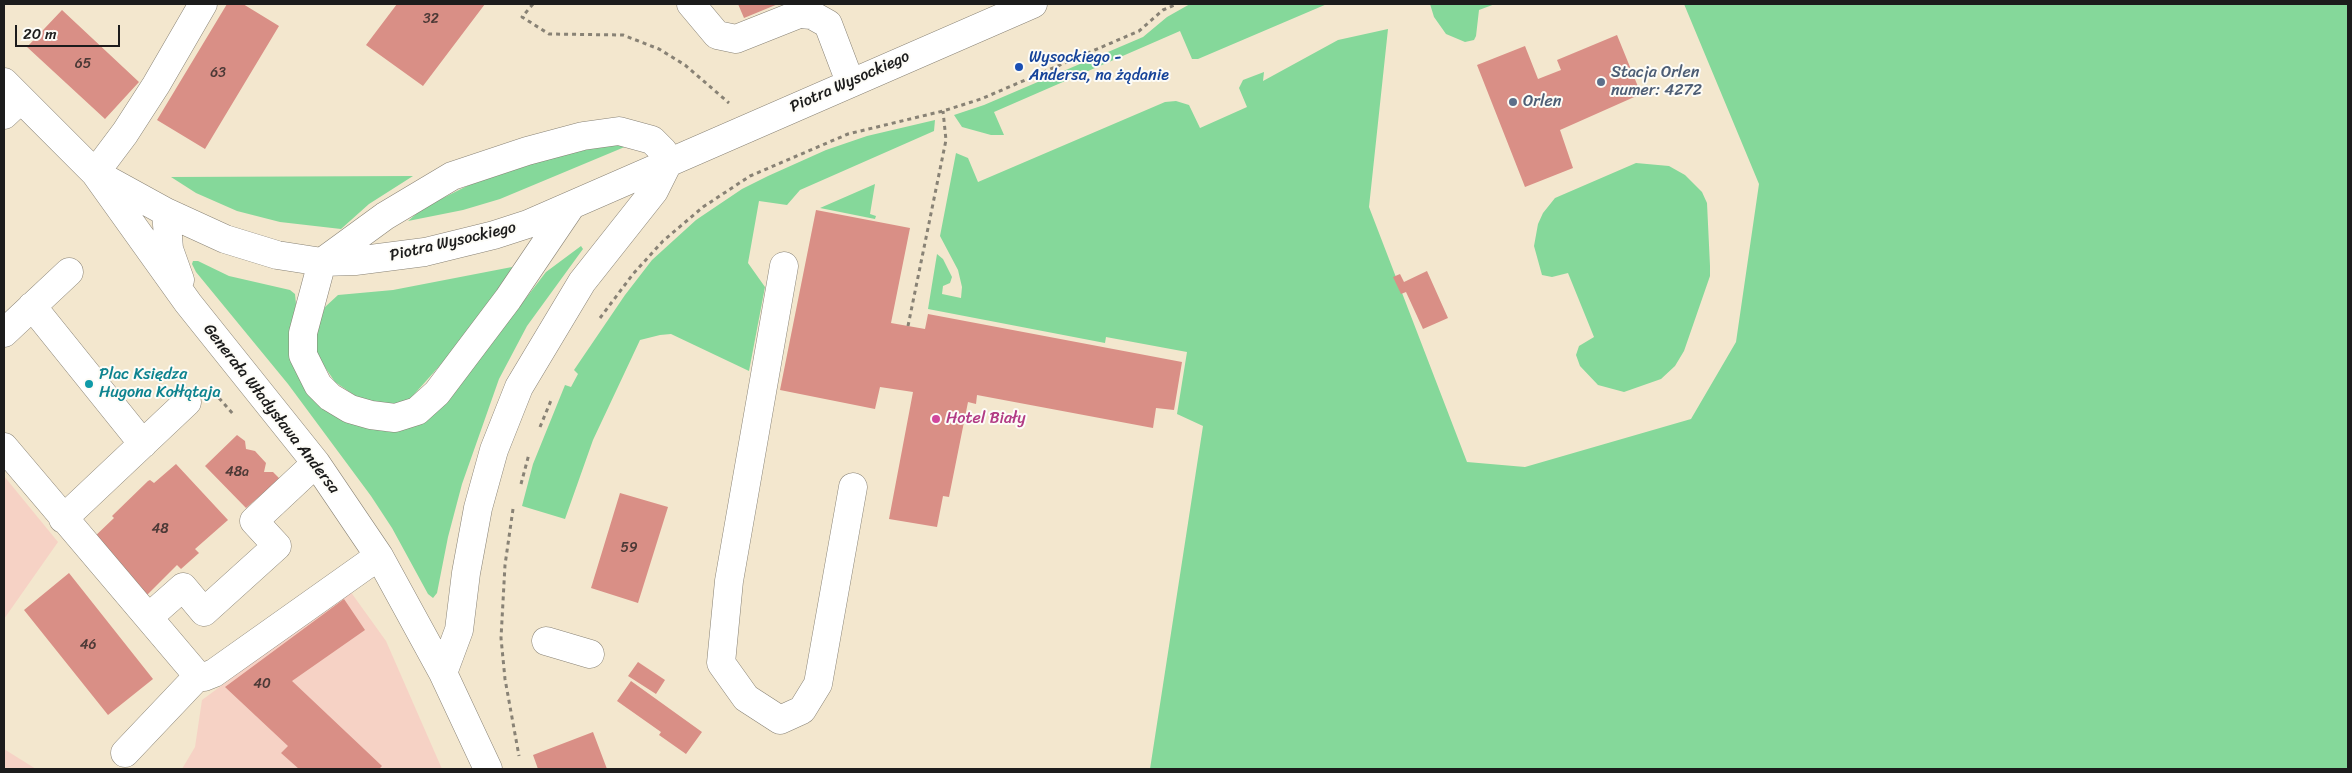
<!DOCTYPE html>
<html>
<head>
<meta charset="utf-8">
<style>
	body { margin:0 }
	#map { position:relative; width:2352px; height:773px; overflow:hidden; background:#f3e7ce; font-family:Sriracha,sans-serif }
	canvas { display:block }
	.frame { position:absolute; inset:0; border:5px solid #1c1c1c; pointer-events:none }
	.scale { position:absolute; left:15px; top:25px; width:105px; height:22px; box-sizing:border-box; border:2px solid #1c1c1c; border-top:0; padding-left:6px; font-size:15px; line-height:18px; white-space:nowrap; color:#1c1c1c; -webkit-text-stroke:4px #fdfcf7; paint-order:stroke }
</style>
</head>
<body>
<div id="map">
<canvas width="2352" height="773"></canvas>
<div class="frame"></div>
<div class="scale">20 m</div>
</div>
<script>
const c = document.querySelector('canvas').getContext('2d');
c.lineJoin = 'round';
function fill(path, color) { c.fillStyle = color; c.fill(path, 'evenodd'); }
const shape = rows => new Path2D(rows.map(r => 'M' + r).join(''));
function strokePath(path, color, width, dash) { c.strokeStyle = color; c.lineWidth = width; c.lineCap = dash ? 'butt' : 'round'; c.setLineDash(dash || []); c.stroke(path); }
function drawText(font, color, halo, rows, align = 'center') {
  c.font = font + ' Sriracha,sans-serif'; c.lineWidth = 4; c.setLineDash([]); c.textBaseline = 'middle'; c.strokeStyle = halo; c.fillStyle = color; for (const [text, x, y, turn = 0] of rows) {
    c.save(); c.translate(x, y); c.rotate((+turn || 0) * Math.PI / 180); c.textAlign = isNaN(turn) ? turn : align; if (halo) c.strokeText(text, 0, 0); c.fillText(text, 0, 0); c.restore();
  }
}
const built = shape([
	[4,476,58,542,4,619],
	[350,591,386,641,442,769,182,769,195,747,202,700],
	[4,749,36,769,4,769]
]);
const green = shape([
	[1190,4,1327,4,1198,59,1192,59,1180,31,994,112,1004,135,991,135,962,127,954,115,984,105,1143,37,1167,17],
	[1430,4,1495,4,1479,10,1476,36,1474,40,1465,42,1446,34,1434,17],
	[1684,4,2348,4,2348,769,1150,769,1203,426,1177,414,1187,352,1106,337,1105,343,928,309,937,254,943,259,952,277,950,283,943,286,942,294,961,298,962,287,958,270,940,236,956,153,968,158,978,182,1165,102,1176,101,1189,105,1200,128,1247,107,1239,88,1243,80,1264,72,1263,81,1338,40,1388,29,1369,207,1467,462,1525,467,1691,419,1736,342,1759,184],
	[935,120,934,131,800,190,787,205,759,201,748,263,765,287,749,371,671,334,660,335,640,340,593,440,565,519,522,506,533,464,565,385,571,387,578,374,574,370,625,295,652,260,696,220,742,189,768,176,826,150,867,136],
	[617,144,627,146,500,199,463,210,408,221,423,208,479,180,589,145],
	[1636,163,1669,166,1685,175,1702,192,1707,203,1710,266,1710,276,1684,351,1675,366,1661,379,1624,392,1598,385,1580,366,1576,355,1579,346,1594,337,1568,273,1552,277,1542,275,1534,246,1538,224,1543,213,1555,198],
	[413,176,369,204,341,229,280,222,237,211,196,193,171,177],
	[875,184,870,214,876,216,875,219,820,208],
	[581,246,583,249,527,326,499,379,462,484,448,537,437,593,433,598,428,594,392,528,371,496,288,384,196,272,192,264,193,261,198,261,229,276,290,290,295,294,296,304,289,338,294,368,303,386,345,420,371,429,392,432,414,426,457,388,546,272],
	[512,267,514,269,451,353,410,399,391,405,380,405,357,397,335,382,318,357,316,348,317,328,325,307,338,295,393,290]
]);
const building = shape([
	[227,4,243,4,279,26,205,149,157,120],
	[397,4,485,4,423,86,366,45],
	[738,4,778,4,744,18],
	[62,10,139,82,105,119,27,47],
	[1617,35,1641,94,1560,130,1573,168,1525,187,1477,65,1525,46,1538,79,1561,70,1557,60],
	[816,210,910,228,891,323,925,329,928,314,1182,362,1174,410,1156,408,1153,428,977,395,976,404,968,402,949,497,943,496,937,527,889,519,913,392,880,387,875,409,780,390],
	[1427,271,1448,318,1423,329,1406,292,1401,294,1393,277,1400,274,1404,282],
	[237,435,245,441,246,449,255,451,266,463,264,472,273,472,280,479,246,508,205,466],
	[176,464,228,520,195,549,199,553,181,569,177,565,146,596,92,539,114,518,112,516,148,481,150,480,154,483],
	[620,493,668,507,638,603,591,588],
	[69,573,153,679,108,715,24,610],
	[344,599,365,630,292,681,382,766,379,769,299,769,281,753,288,746,225,687],
	[638,662,665,680,656,694,628,676],
	[631,681,702,732,686,754,659,735,661,732,617,701],
	[593,732,607,769,538,769,533,755]
]);
const path = shape([
	[533,4,522,17,549,34,623,35,659,49,685,65,729,103],
	[600,318,633,274,663,241,703,207,750,176,848,134,943,111,981,99,1139,31,1163,10,1177,4],
	[908,326,946,140,943,111],
	[219,398,233,414],
	[540,427,552,398],
	[521,484,529,454],
	[513,509,505,565,501,638,505,679,519,756]
]);
const minor = shape([
	[691,4,717,35,736,39,799,14,812,15,828,24,850,82],
	[4,82,95,173,188,303,316,463,379,556,443,673,488,769],
	[4,115,21,99],
	[95,173,166,212,225,239,277,255,322,262,355,261,425,252,494,235,528,224,1033,4],
	[95,173,125,133,156,85,203,4],
	[571,206,508,299,437,393,417,411,395,418,371,415,350,409,330,397,318,385,303,355,303,333,322,262,385,216,452,176,527,151,583,136,619,131,652,140,663,151,668,163],
	[166,212,169,249,180,280],
	[784,266,729,581,721,663,746,698,780,720,802,710,818,684,853,487],
	[32,306,143,444],
	[4,333,69,272],
	[4,447,198,676,204,677,214,673,379,556],
	[63,519,187,402],
	[149,617,183,587,204,612,277,546,254,521,316,463],
	[546,641,590,654],
	[443,673,459,630,466,573,478,508,494,450,519,387,582,282,654,191,668,163],
	[125,753,198,676]
]);
const markers = [
	[1019,67,5,"#1a4fb4"],
	[1601,82,5,"#5c6f8a"],
	[1513,102,5,"#5c6f8a"],
	[89,384,5,"#0f9aa8"],
	[936,419,5,"#d1479c"]
];
const numberNames = [
	["32",431,19],
	["65",83,64],
	["63",218,73],
	["48a",237,472],
	["48",160,529],
	["59",629,548],
	["46",88,645],
	["40",262,684]
];
const transitNames = [
	["Wysockiego -",1029,58],
	["Andersa, na żądanie",1029,76]
];
const serviceNames = [
	["Stacja Orlen",1611,73],
	["numer: 4272",1611,91],
	["Orlen",1523,102]
];
const streetNames = [
	["Piotra Wysockiego",850,82,-24],
	["Piotra Wysockiego",453,242,-13],
	["Generała Władysława Andersa",271,409,52]
];
const cultureNames = [
	["Plac Księdza",99,375],
	["Hugona Kołłątaja",99,393]
];
const hotelNames = [
	["Hotel Biały",946,419]
];
fill(built, '#f6d2c5');
fill(green, '#85d89a');
fill(building, '#d98f86');
strokePath(minor, '#888275', 29);
strokePath(path, '#888275', 3, [4, 4]);
strokePath(minor, '#fff', 28);
for (const [x, y, r, color] of markers) { const dot = new Path2D(); dot.arc(x, y, r, 0, 2 * Math.PI); c.fillStyle = color; c.fill(dot); strokePath(dot, '#fdfcf7', 2); }
drawText('14px', '#4b3936', null, numberNames);
drawText('16px', '#164399', '#fdfcf7', transitNames, 'left');
drawText('16px', '#4e5e75', '#fdfcf7', serviceNames, 'left');
drawText('16px', '#1c1c1c', '#fdfcf7', streetNames);
drawText('16px', '#0d838f', '#fdfcf7', cultureNames, 'left');
drawText('16px', '#b23c85', '#fdfcf7', hotelNames, 'left');
</script>
</body>
</html>
